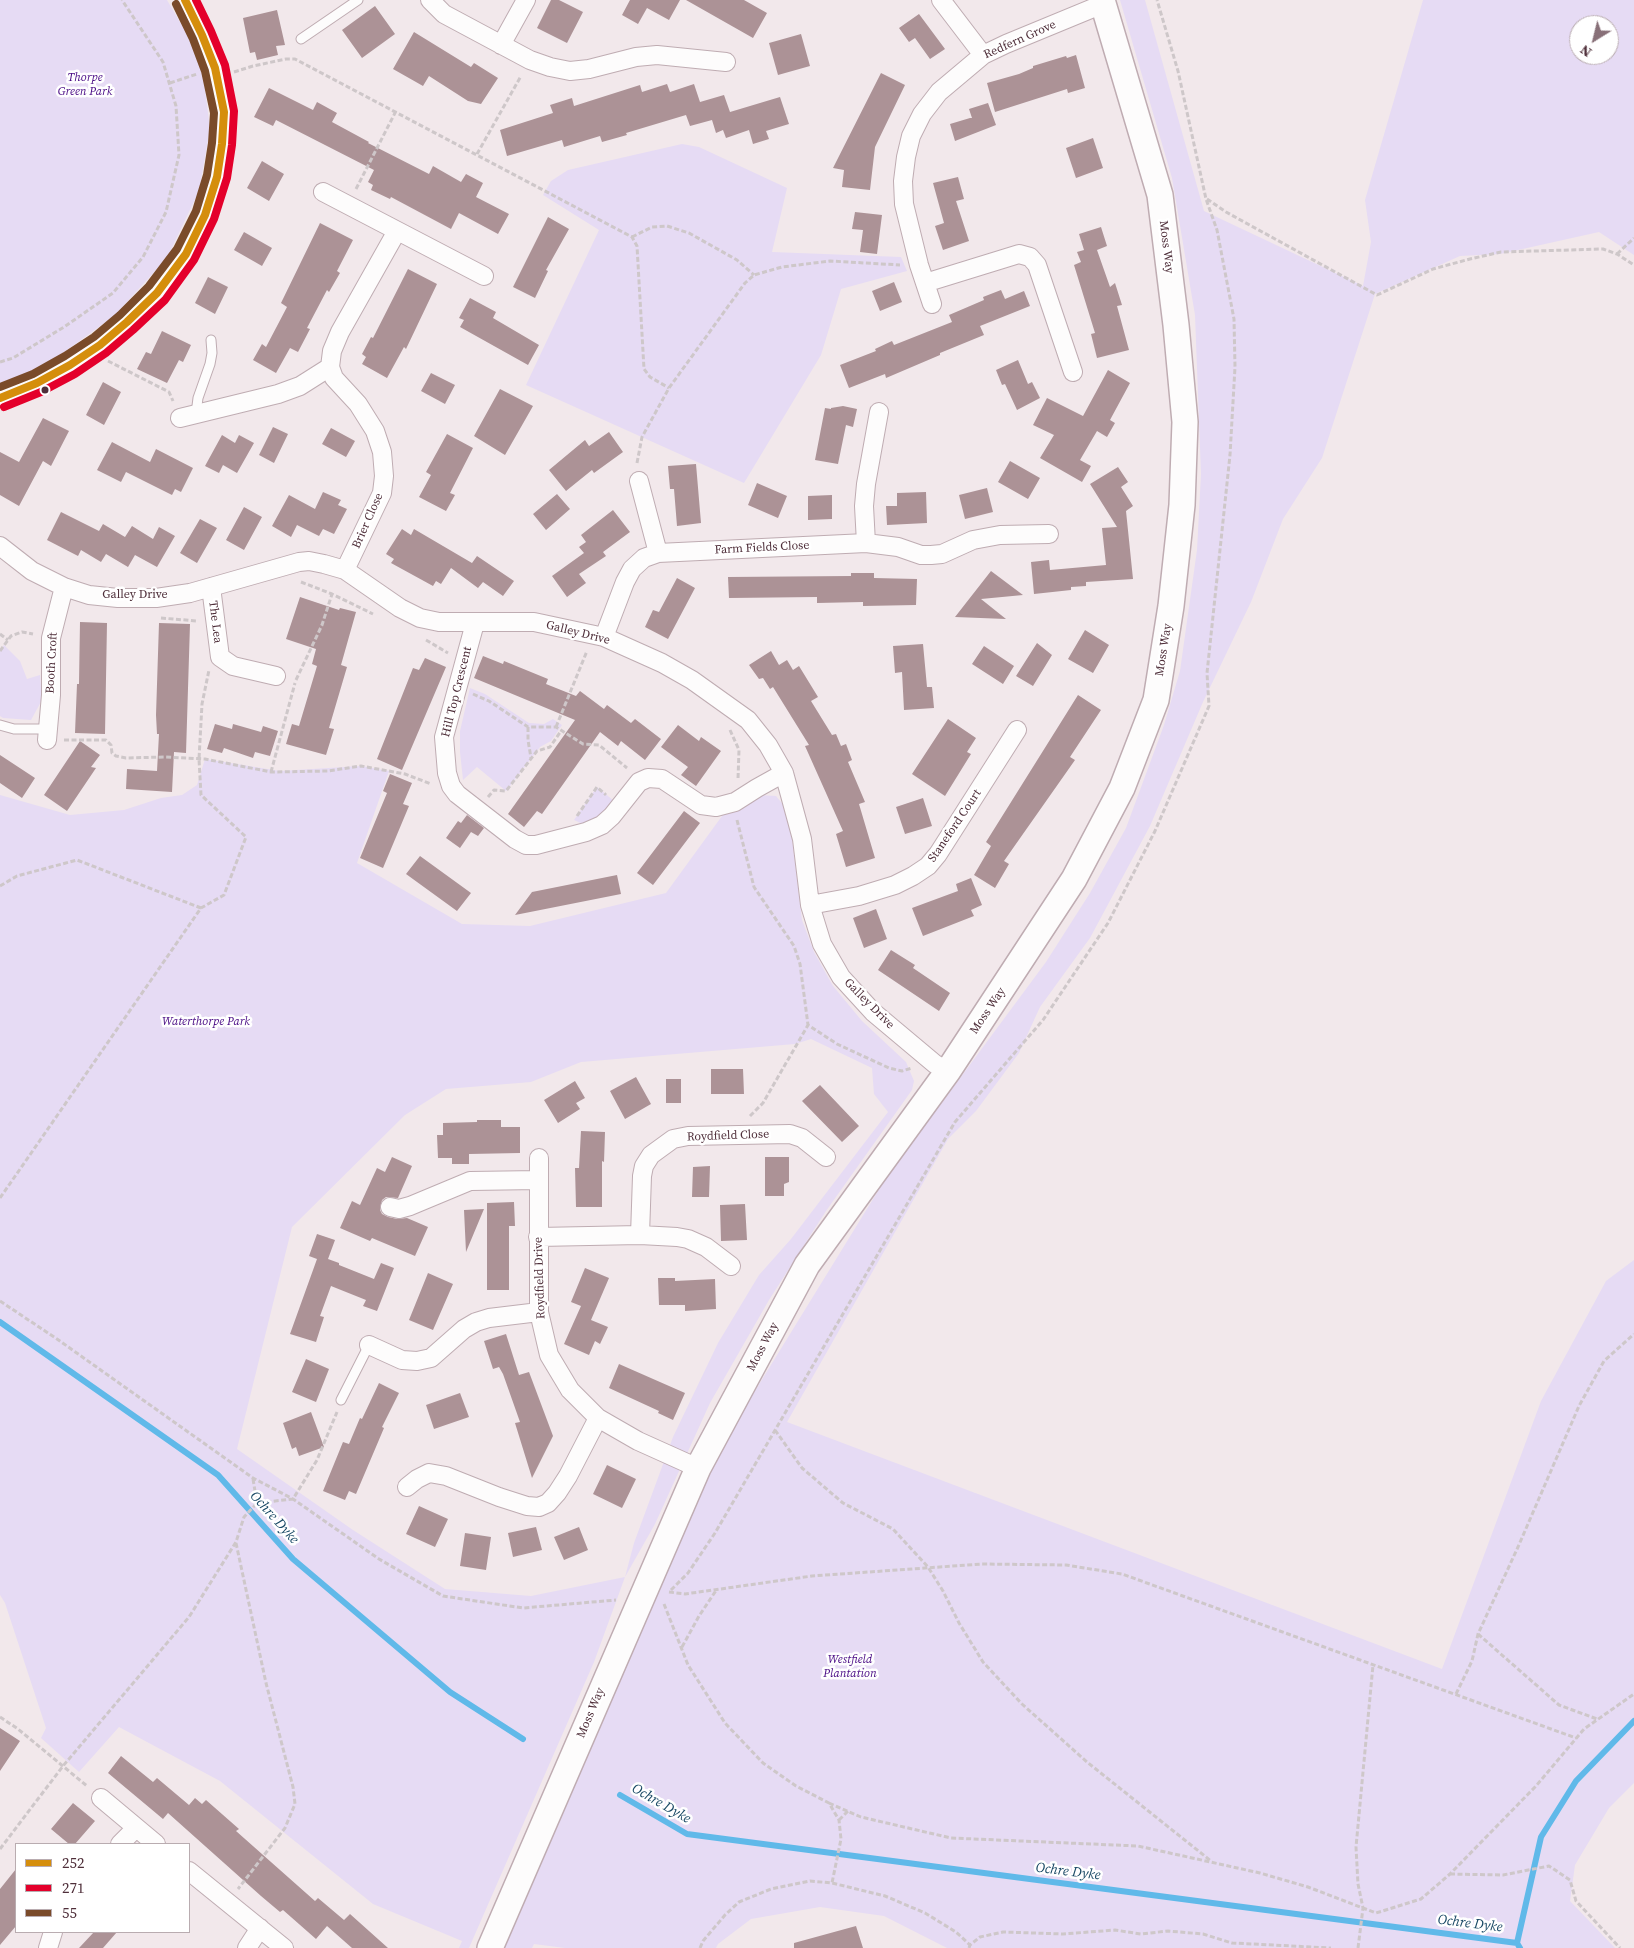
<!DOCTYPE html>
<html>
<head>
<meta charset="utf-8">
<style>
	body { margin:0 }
	#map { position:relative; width:1634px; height:1948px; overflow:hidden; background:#f2e8eb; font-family:"Source Serif 4",serif }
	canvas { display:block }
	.legend { position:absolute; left:15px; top:1843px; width:175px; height:90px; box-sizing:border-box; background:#fff; border:1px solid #b9acb0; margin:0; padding:6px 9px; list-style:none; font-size:15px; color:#4f2f3a }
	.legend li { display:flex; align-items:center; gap:10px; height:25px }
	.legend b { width:25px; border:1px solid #b9acb0 }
	.north { position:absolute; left:1569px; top:15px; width:50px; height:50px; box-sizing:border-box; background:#fff; border:1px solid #b9acb0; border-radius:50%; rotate:216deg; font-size:14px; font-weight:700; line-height:20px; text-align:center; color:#4f2f3a }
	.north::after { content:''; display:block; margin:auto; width:18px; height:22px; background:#887078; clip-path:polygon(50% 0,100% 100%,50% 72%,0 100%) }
</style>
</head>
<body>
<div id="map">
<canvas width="1634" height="1948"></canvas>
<ul class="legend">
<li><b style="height:6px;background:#d58e0c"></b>252</li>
<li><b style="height:6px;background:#e4002b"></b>271</li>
<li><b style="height:6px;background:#7a4b2a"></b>55</li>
</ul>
<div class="north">N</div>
</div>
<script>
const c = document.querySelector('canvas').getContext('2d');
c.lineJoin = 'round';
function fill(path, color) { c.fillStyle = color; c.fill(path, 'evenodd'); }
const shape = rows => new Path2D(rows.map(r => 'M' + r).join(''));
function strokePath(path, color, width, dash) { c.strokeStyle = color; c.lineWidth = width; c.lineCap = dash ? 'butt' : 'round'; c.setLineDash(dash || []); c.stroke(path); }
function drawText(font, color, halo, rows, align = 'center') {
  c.font = font + ' "Source Serif 4",serif'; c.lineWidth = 5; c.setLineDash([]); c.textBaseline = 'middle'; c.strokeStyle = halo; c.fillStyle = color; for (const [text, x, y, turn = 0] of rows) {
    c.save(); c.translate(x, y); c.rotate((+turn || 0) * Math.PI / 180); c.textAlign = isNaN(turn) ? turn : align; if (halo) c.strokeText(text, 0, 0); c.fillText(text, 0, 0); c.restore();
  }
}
const green = shape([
	[0,0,167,0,201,58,210,129,199,191,167,258,114,316,49,363,0,385],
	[1120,0,1145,0,1204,211,1363,286,1371,242,1365,200,1423,0,1634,0,1634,255,1599,232,1500,254,1460,256,1375,294,1322,458,1283,519,1251,602,1203,702,1150,826,1090,938,1040,1007,1019,1053,976,1111,948,1139,787,1422,1442,1669,1541,1401,1606,1281,1634,1260,1634,1783,1609,1808,1575,1865,1570,1901,1615,1948,947,1948,884,1916,820,1907,751,1919,718,1944,716,1948,565,1948,534,1944,532,1948,504,1948,700,1493,720,1450,750,1399,886,1178,1046,962,1090,893,1126,828,1164,725,1180,671,1197,550,1201,474,1195,315,1172,178],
	[1579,25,1609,25,1609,55,1579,55],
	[682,144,699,147,787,188,772,252,901,257,907,271,841,289,821,355,744,483,526,385,599,230,543,195,551,181,568,170],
	[4,645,20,661,27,679,40,675,42,700,31,720,3,718,0,716,0,651],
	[470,688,485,694,529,723,544,724,553,719,562,725,551,741,540,747,506,791,477,767,463,780,460,752,460,731],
	[205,759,280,771,361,766,389,771,357,863,462,924,530,926,666,893,722,816,758,795,776,796,786,808,790,822,802,920,814,952,833,986,862,1021,906,1062,914,1081,912,1090,826,1211,769,1300,710,1403,655,1524,625,1577,594,1662,469,1948,459,1948,462,1941,373,1904,220,1781,119,1727,79,1772,41,1738,46,1728,5,1603,0,1595,0,795,70,815,124,810,161,798,182,795,197,785],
	[811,1039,872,1068,874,1094,888,1112,791,1239,759,1275,718,1343,673,1437,634,1543,625,1577,531,1596,445,1589,353,1530,237,1449,292,1227,405,1115,446,1089,531,1082,581,1062,795,1044],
	[597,787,614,801,598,820,585,825,574,820]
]);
const stream = shape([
	[0,1322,218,1475,293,1559,450,1692,523,1739],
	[620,1795,687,1834,1517,1943,1520,1948],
	[1517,1943,1541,1837,1576,1781,1634,1721]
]);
const building = shape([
	[551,0,559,0,583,12,567,43,537,28],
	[630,0,680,0,669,20,647,8,638,24,622,15],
	[686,0,744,0,767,13,753,38],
	[375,6,395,34,362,58,342,30],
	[277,10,285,45,276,46,278,55,257,60,255,52,250,53,243,18],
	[919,14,945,49,930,59,915,38,909,42,899,28],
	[414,32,471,67,474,63,498,78,481,104,468,101,429,76,423,86,393,69],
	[801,34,810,66,778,75,769,43],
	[1076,55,1085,88,1068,93,1067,89,995,112,987,83,1019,74,1033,68,1033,66,1066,56,1067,58],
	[881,73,905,85,875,147,870,190,842,187,844,170,833,168],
	[667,84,670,92,694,84,700,102,724,95,730,112,780,97,789,124,766,131,769,139,753,144,749,130,726,138,723,130,716,133,712,120,690,126,686,115,626,133,627,135,602,142,600,136,564,147,562,140,507,156,500,130,553,113,550,105,572,98,574,106,640,85,642,92],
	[269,88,313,110,317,102,337,113,332,122,369,142,368,143,429,174,433,166,461,182,466,174,483,183,476,197,509,214,498,234,459,213,451,229,391,197,390,199,371,190,373,185,368,182,374,170,276,120,273,126,254,117],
	[988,103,996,125,955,141,950,124,970,118,972,118,969,109],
	[1093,138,1103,168,1076,178,1066,148],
	[262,161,284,174,269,201,247,188],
	[958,177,964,199,956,201,969,241,943,250,935,226,944,223,933,183],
	[855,212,882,215,877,254,860,252,863,230,852,229],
	[548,217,569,229,546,270,548,271,535,298,513,287],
	[320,223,353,240,337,271,340,273,329,292,327,290,307,328,310,329,298,352,290,348,276,373,253,360,262,344,266,347,287,307,281,303],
	[1101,227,1107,246,1097,250,1110,287,1115,283,1122,305,1117,306,1129,350,1097,358,1091,334,1095,333,1074,265,1081,262,1077,252,1084,250,1079,234],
	[244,232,272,248,262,266,234,250],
	[408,269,437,284,406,349,404,347,387,378,362,364,366,357,362,354,371,337,373,338],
	[208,277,228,287,215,314,195,303],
	[894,282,902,302,880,311,872,291],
	[1001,290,1005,299,1024,291,1030,306,980,326,984,335,940,353,940,355,886,378,885,374,849,388,840,365,876,351,875,349,892,341,894,345,952,322,949,315,984,300,983,297],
	[470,298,496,312,493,318,539,345,528,365,460,327,464,320,459,318],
	[162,331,191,345,183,362,179,360,167,383,137,369,146,352,151,354],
	[1018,360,1028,384,1032,382,1040,398,1017,410,1005,384,1002,385,996,370],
	[1108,370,1130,383,1110,420,1115,423,1107,437,1097,431,1080,460,1091,466,1082,482,1040,458,1054,435,1033,425,1047,398,1083,416],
	[431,373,455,385,445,404,421,391],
	[103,382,121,392,104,425,86,415],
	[500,389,533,406,505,455,474,436],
	[843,406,857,409,853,427,846,425,838,464,815,460,825,408,831,409,831,408],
	[43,418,69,431,51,466,43,461,19,506,0,495,0,452,19,462],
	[273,427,288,434,274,463,259,455],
	[331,428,355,441,346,457,322,444],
	[609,432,623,452,594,473,592,470,566,491,549,470,585,440,589,446],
	[447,434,473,448,450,493,455,495,446,511,419,497,431,475,426,472],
	[222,435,235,443,239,435,254,443,237,473,223,465,219,473,205,466],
	[112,442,150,462,156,449,193,468,181,492,175,489,172,495,126,472,121,482,97,470],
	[1010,461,1040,478,1028,499,998,482],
	[696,464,701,523,677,526,674,489,670,489,668,466],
	[1118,467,1128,482,1121,487,1133,506,1126,511,1133,579,1086,582,1086,586,1071,587,1071,590,1034,594,1031,562,1049,560,1050,570,1106,565,1102,528,1117,527,1090,484],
	[757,483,787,496,778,518,748,505],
	[987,488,993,512,965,519,959,495],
	[323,492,341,500,338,505,347,509,334,534,323,529,319,536,297,525,291,537,272,526,289,495,315,509],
	[926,492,927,523,887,525,886,506,897,506,897,493],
	[557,494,570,509,546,530,533,514],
	[832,495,832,519,808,520,808,496],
	[244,507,262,517,244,550,226,540],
	[613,510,630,532,603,552,606,556,579,574,586,583,567,597,552,576,584,553,579,547,586,542,581,535],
	[61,512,99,531,103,524,125,537,132,526,153,539,159,527,175,536,157,567,135,555,128,567,106,554,101,562,81,550,78,556,47,540],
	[200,519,217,528,197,563,180,553],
	[402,529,411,535,414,529,472,563,477,556,514,581,503,596,483,582,478,588,451,568,441,584,436,581,433,586,391,563,394,559,386,554],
	[991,571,1023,595,981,599,1006,619,955,617],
	[851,573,874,573,874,578,917,579,916,605,863,606,863,602,817,603,817,597,729,598,728,577,851,576],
	[677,578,695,588,668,639,645,627,653,610,659,612],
	[300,597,339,610,340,608,356,612,341,665,347,667,329,728,334,729,326,755,286,744,292,724,299,726,317,666,312,664,316,649,286,639],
	[80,622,107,623,105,734,75,733,77,684,79,684],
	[159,623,190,624,186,753,174,752,172,792,126,789,127,769,157,771,159,734,157,734,156,715],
	[1085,630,1109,645,1093,673,1068,659],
	[1037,643,1052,655,1033,686,1016,676],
	[923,644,927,687,932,687,934,708,904,710,902,672,895,673,893,646],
	[984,646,1014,666,1003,684,972,664],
	[771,651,779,665,787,660,793,670,799,666,818,697,811,701,832,735,836,734,841,746,846,744,852,760,848,762,865,802,859,804,875,858,846,867,836,834,843,831,805,746,809,745,773,687,770,689,763,678,759,679,749,665],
	[483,656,503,664,504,661,548,679,546,684,576,696,580,691,604,709,607,705,631,723,635,719,661,739,645,760,621,741,618,746,600,732,542,814,537,811,524,827,508,814,575,720,474,678],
	[425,658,446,667,402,770,377,759,413,668,419,670],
	[1078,695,1101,710,1070,757,1075,760,1004,861,1009,864,995,888,974,875,991,846,986,842],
	[948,719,976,738,967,752,971,754,945,796,912,774],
	[215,724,232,729,233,724,261,732,263,726,278,731,270,756,255,752,253,758,224,748,222,753,207,749],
	[678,725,699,741,701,737,721,751,696,786,681,775,688,767,661,747],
	[80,741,100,755,91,767,96,768,67,811,44,795],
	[0,755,35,778,22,798,0,783],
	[390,774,412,783,403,804,409,806,383,868,360,858,387,793,383,791],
	[923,798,932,826,905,834,896,807],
	[684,811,700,823,653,885,637,873],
	[467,815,484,828,478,836,471,832,460,848,446,838,458,821,461,823],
	[420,856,471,893,457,911,406,874],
	[617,875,621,894,515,915,532,892],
	[971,878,982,905,971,910,974,916,923,936,912,908,958,891,956,884],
	[876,909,887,939,864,948,853,918],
	[891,950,915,965,913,968,950,993,939,1011,878,970],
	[711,1069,743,1069,744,1094,711,1094],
	[636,1077,651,1104,625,1119,610,1091],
	[666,1079,681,1079,681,1103,666,1103],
	[575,1081,585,1098,576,1103,580,1109,558,1123,544,1100],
	[820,1085,859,1126,842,1142,802,1101],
	[477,1120,501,1120,501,1127,520,1127,520,1153,469,1154,469,1164,452,1164,452,1158,438,1158,437,1135,443,1135,443,1123,477,1122],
	[581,1131,605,1132,604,1162,602,1161,602,1207,576,1207,575,1168,579,1168],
	[392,1157,412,1166,398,1198,386,1197,382,1200,380,1210,382,1214,388,1217,397,1219,407,1218,428,1227,415,1256,372,1238,370,1241,340,1228,352,1201,360,1205,377,1168,385,1172],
	[765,1157,789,1157,789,1182,784,1184,784,1196,765,1196],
	[710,1166,709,1197,692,1197,693,1167],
	[514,1202,515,1226,509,1226,509,1290,487,1290,487,1203],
	[745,1204,747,1240,721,1241,720,1205],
	[484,1209,466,1252,464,1210],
	[317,1234,335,1240,328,1259,339,1263,339,1265,374,1279,381,1263,394,1268,377,1311,363,1306,366,1300,331,1286,320,1316,324,1317,316,1342,290,1334,317,1259,309,1256],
	[585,1268,609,1278,591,1320,608,1327,600,1344,595,1341,589,1355,564,1344,581,1306,571,1302],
	[428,1273,453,1284,433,1330,409,1320],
	[658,1278,675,1278,675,1281,715,1279,716,1309,685,1311,685,1305,659,1305],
	[506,1334,519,1375,529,1372,553,1436,532,1478,515,1423,520,1422,503,1374,499,1367,493,1369,484,1341],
	[306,1359,329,1369,316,1402,292,1392],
	[619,1364,685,1393,673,1420,658,1413,659,1411,609,1388],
	[379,1383,399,1393,382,1427,384,1428,356,1494,349,1491,345,1500,323,1491,343,1442,349,1444,360,1418,362,1419],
	[460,1393,469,1417,434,1429,426,1405],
	[311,1412,324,1447,299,1456,296,1447,292,1449,283,1423],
	[607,1465,636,1479,622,1508,593,1494],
	[419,1506,448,1519,435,1547,406,1534],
	[536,1527,542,1550,513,1557,508,1533],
	[579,1527,588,1550,564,1560,554,1537],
	[465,1533,491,1537,486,1570,460,1566],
	[0,1728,20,1741,0,1771],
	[121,1756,153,1782,157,1778,189,1805,195,1798,202,1804,206,1800,239,1829,236,1831,315,1901,318,1898,344,1920,350,1914,388,1948,352,1948,327,1926,316,1939,283,1910,280,1912,261,1896,168,1813,163,1819,108,1773],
	[73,1803,95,1821,75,1844,69,1844,51,1829],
	[16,1869,16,1926,0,1945,0,1889],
	[856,1926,863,1948,794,1948,794,1943],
	[94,1932,117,1932,103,1948,79,1948]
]);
const path = shape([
	[234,72,253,66,286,59,295,59,632,237,637,246,644,369,650,377,669,388],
	[170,83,197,74],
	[477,154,521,76],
	[356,189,396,111],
	[1207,199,1226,212,1377,295,1433,269,1470,259,1501,252,1603,249,1617,254,1634,265],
	[632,237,652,227,667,226,689,233,737,260,754,275],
	[1617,254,1634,238],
	[108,361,169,392,173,401],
	[0,362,13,358,64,327,113,293,143,257,166,212,179,155,176,106,163,62,122,0],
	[637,463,642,437,669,388,745,283,754,275,782,267,830,261,900,265],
	[301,582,332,594,373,614],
	[161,618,197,621],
	[0,634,8,640],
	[426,640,448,653],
	[0,651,11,636,22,632,33,634],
	[296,680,322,625,332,594],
	[473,694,489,701,528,727,556,727,583,744,599,745,627,768],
	[528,727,528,740,531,758],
	[556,727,587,651],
	[730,730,739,750,738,779],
	[64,740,106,740,111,745,112,753,116,756,126,758,165,757,205,759,271,772,328,771,361,766,405,774,431,784],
	[271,772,295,683],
	[488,797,494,790,506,791,537,751,550,747,561,731],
	[577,816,597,787,606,795],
	[737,820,754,887,794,946,800,964,808,1025,837,1044,889,1068,902,1071,912,1068],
	[0,886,17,876,77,860,201,908],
	[750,1116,763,1103,808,1025],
	[0,1198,201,908,224,895,246,837,201,795,199,759,202,704,209,670],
	[0,1301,57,1339,253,1478,293,1499,379,1559,443,1596,523,1608,616,1600],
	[775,1430,802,1468,843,1503,893,1529,928,1567,943,1591,959,1623,983,1662,1022,1704,1087,1762,1211,1861],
	[253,1479,257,1503],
	[236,1543,266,1683,293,1787,295,1804,285,1828,238,1889],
	[671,1590,688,1573,715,1533,955,1122,1043,1020,1108,923,1155,831,1209,706,1207,673,1230,455,1235,367,1234,319,1217,230,1206,199,1178,71,1157,0],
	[669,1592,685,1594,812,1576,982,1564,1066,1565,1122,1574,1576,1738],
	[664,1604,688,1665,725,1723,763,1763,796,1786,829,1803,839,1820,841,1839,832,1883],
	[1478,1634,1559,1705,1597,1719],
	[682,1647,699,1616,717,1589],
	[1456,1694,1472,1661,1478,1634,1518,1547,1579,1406,1604,1361,1634,1334],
	[0,1717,18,1729,87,1786],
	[829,1803,861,1817,951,1838,1138,1846,1260,1873,1308,1887,1376,1913,1421,1899,1450,1874,1536,1786,1584,1729,1634,1694],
	[839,1820,848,1811],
	[0,1849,63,1766,189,1617,236,1542,244,1517,257,1503,293,1499,317,1460,337,1412],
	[1450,1874,1503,1875,1549,1866,1570,1880,1576,1901,1620,1948],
	[700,1948,703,1941,725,1915,739,1902,771,1889,810,1881,832,1883,885,1896,925,1913,956,1932,970,1945],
	[969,1948,970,1945,980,1937,1003,1932,1063,1934,1115,1930,1141,1934,1168,1931,1203,1934,1232,1943,1331,1948],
	[1358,1948,1363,1908,1358,1884,1356,1847,1373,1665]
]);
const lane = shape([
	[301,39,358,0],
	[199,413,197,406,198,398,210,364,212,353,211,340],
	[0,725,14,729,48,729],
	[341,1400,369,1345]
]);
const street = shape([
	[430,0,444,14,530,60,550,67,570,71,589,69,636,57,657,55,726,62],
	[941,0,983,55],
	[501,45,526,0],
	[323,192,484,276],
	[925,283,1019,254,1030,257,1037,265,1073,372],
	[932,304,919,265,904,204,903,181,906,157,911,136,922,114,939,92,983,55,1006,44,1103,4],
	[0,398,37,383,70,365,100,345,127,322,157,293,186,254,205,215,217,177,222,144,224,112,215,68,202,35,185,0],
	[180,418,278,394,300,386,330,367],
	[639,481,658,553],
	[866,543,864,506,866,484,879,412],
	[0,546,32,571,64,587,89,595,118,598,156,598,190,593,299,562,309,561,324,564,345,570,400,608,420,618,439,622,534,622,604,637,662,663,692,680,748,720,768,745,784,773,802,839,810,905,822,944,841,977,873,1012,935,1064,948,1071],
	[345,570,382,493,384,476,382,452,375,431,358,404,334,378,330,367,332,351,340,332,397,231],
	[211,587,220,657,233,666,276,676],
	[475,623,444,737,447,773,451,786,457,794,515,839,526,845,536,845,586,832,602,825,612,816,639,782,648,778,662,779,701,805,716,807,735,802,757,788,784,773],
	[604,637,625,582,632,569,644,558,658,553,866,543,898,547,921,555,931,555,942,554,973,540,1000,535,1049,534],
	[47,740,51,695,51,638,64,587],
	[810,905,859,896,895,885,913,876,928,866,938,854,1017,730],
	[539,1158,539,1312,549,1355,570,1390,598,1418,638,1441,698,1468],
	[390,1207,399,1209,410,1206,470,1181,539,1180],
	[640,1235,642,1176,644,1166,651,1155,673,1139,688,1136,790,1134,802,1138,826,1157],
	[538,1237,640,1235,677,1237,688,1239,706,1247,731,1266],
	[369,1345,402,1360,417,1361,431,1358,464,1329,476,1322,489,1318,539,1312],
	[407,1487,417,1479,429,1473,446,1476,499,1497,527,1506,539,1507,548,1503,557,1493,568,1476,598,1418],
	[101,1798,156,1844],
	[120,1844,136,1828],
	[189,1871,284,1948],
	[48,1948,53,1932],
	[247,1948,260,1928]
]);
const secondary = shape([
	[490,1948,698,1468,807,1265,948,1071,1074,879,1122,788,1156,700,1171,606,1182,505,1185,422,1176,325,1160,195,1102,0]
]);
const bus1 = shape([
	[0,398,37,383,70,365,100,345,127,322,157,293,186,254,205,215,217,177,222,144,224,112,215,68,202,35,185,0]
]);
const bus2 = shape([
	[4,407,41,392,75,374,106,353,133,330,165,300,194,260,214,219,227,178,232,145,234,111,225,65,211,31,196,0]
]);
const bus3 = shape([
	[0,387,33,374,65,356,94,337,120,315,149,286,177,249,196,211,207,175,212,143,214,113,205,71,193,39,176,4]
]);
const markers = [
	[45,390,4.5,"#4f2f3a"]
];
const streetNames = [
	["Redfern Grove",1020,40,-24],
	["Moss Way",1166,247,83],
	["Brier Close",368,521,-66],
	["Farm Fields Close",762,548,-3],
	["Galley Drive",135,595],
	["The Lea",215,622,83],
	["Galley Drive",578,633,14],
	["Moss Way",1164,650,-81],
	["Booth Croft",52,663,-87],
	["Hill Top Crescent",457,692,-76],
	["Staneford Court",955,826,-56],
	["Galley Drive",869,1004,45],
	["Moss Way",988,1011,-56],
	["Roydfield Close",728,1136,-2],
	["Roydfield Drive",540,1278,-92],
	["Moss Way",763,1347,-62],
	["Moss Way",591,1713,-67]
];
const parkNames = [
	["Thorpe",85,78],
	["Green Park",85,92],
	["Waterthorpe Park",206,1022],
	["Westfield",850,1660],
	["Plantation",850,1674]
];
const waterNames = [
	["Ochre Dyke",274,1518,48],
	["Ochre Dyke",661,1804,30],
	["Ochre Dyke",1068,1872,7],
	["Ochre Dyke",1470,1924,7]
];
fill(green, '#e6dbf4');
strokePath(stream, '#60b9e9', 6);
fill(building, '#ac9296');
strokePath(lane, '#bfacb2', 11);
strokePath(street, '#bfacb2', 20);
strokePath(secondary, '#bfacb2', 28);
strokePath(path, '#cec7c9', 3, [5, 2.5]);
strokePath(lane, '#fdfcfc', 9);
strokePath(street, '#fdfcfc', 18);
strokePath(secondary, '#fdfcfc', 25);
strokePath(bus1, '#d58e0c', 8);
strokePath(bus2, '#e4002b', 8);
strokePath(bus3, '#7a4b2a', 8);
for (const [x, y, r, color] of markers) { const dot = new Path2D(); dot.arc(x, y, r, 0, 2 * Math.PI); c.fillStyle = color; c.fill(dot); strokePath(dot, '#fff', 2); }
drawText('12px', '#4f2f3a', '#fff', streetNames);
drawText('italic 12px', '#470883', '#fff', parkNames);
drawText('italic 14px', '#184864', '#fff', waterNames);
</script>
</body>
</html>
